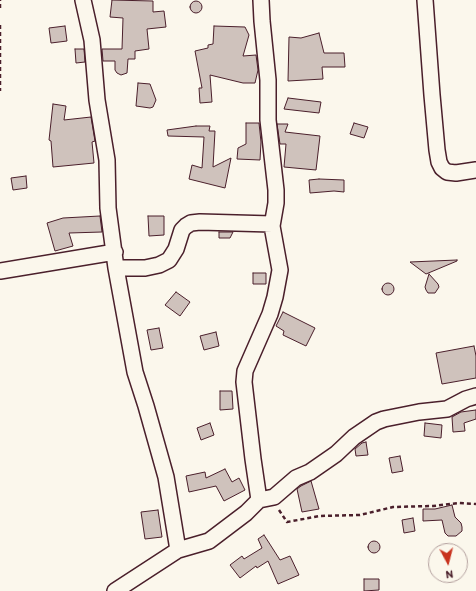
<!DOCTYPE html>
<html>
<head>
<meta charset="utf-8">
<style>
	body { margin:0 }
	#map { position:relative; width:476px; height:591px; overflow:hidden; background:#fbf7ec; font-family:Itim,sans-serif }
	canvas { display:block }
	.north { position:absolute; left:428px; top:543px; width:40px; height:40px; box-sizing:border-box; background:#fbf7ec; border:1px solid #b4a19f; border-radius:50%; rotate:173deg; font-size:11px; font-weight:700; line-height:16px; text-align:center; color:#4a1f2b }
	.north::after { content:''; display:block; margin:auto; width:14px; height:18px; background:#c8321e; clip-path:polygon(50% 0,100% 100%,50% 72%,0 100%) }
</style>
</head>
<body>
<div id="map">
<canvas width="476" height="591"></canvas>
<div class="north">N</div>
</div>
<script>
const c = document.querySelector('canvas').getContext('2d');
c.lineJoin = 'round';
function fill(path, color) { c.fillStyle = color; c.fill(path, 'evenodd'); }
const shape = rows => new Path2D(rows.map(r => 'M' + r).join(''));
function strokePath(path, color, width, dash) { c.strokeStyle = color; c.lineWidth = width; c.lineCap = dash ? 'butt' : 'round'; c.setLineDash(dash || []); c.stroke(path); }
const building = shape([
	[112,0,153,1,153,12,164,11,166,27,147,29,149,49,135,51,135,59,128,59,127,73,121,75,117,73,115,70,115,61,103,61,102,49,122,49,123,18,110,17,112,0],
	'190 7a6 6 0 1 1 12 0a6 6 0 1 1-12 0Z',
	[65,26,67,41,51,43,49,28,65,26],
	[214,26,245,27,249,35,243,56,256,55,258,70,255,83,243,83,210,75,212,102,200,103,199,88,202,88,195,51,208,48,208,45,213,44,214,26],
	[319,33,324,53,344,53,345,67,322,67,323,79,288,81,289,37,301,38,319,33],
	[75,49,84,49,85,62,76,63,75,49],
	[138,83,150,84,156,100,153,107,150,108,136,106,138,83],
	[288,98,321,102,319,113,284,109,288,98],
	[53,104,66,106,64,120,91,117,95,141,92,142,94,163,53,167,51,141,49,140,53,104],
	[246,123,259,123,261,142,260,160,237,159,238,148,246,144,246,123],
	[354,123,368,127,364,138,350,134,354,123],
	[277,124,288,124,285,132,320,136,316,170,284,167,286,144,280,144,277,124],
	[196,126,210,126,209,131,215,131,213,167,231,158,225,188,189,179,192,165,202,168,204,137,168,136,167,130,196,126],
	[26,176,27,188,13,190,11,178,26,176],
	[319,179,344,180,344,192,334,191,310,193,309,180,319,179],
	[100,216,102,232,69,233,73,246,55,251,47,223,63,218,100,216],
	[148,216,164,216,164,235,149,236,148,216],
	[219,232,233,232,230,238,219,238,219,232],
	[457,260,457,261,426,274,410,262,457,260],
	[253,273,266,273,266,284,253,284,253,273],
	[429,274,438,284,439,287,435,293,428,293,426,290,425,287,429,274],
	'382 289a6 6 0 1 1 12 0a6 6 0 1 1-12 0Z',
	[176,292,190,302,180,316,165,305,176,292],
	[283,312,315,328,306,346,283,335,284,331,276,326,283,312],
	[159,328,163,348,151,350,147,330,159,328],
	[216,332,219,346,204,350,200,336,216,332],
	[474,346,476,356,476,378,442,384,436,353,474,346],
	[220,391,232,391,233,409,220,410,220,391],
	[476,410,476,419,464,423,465,431,453,432,452,417,461,412,476,410],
	[210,423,214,435,201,440,197,428,210,423],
	[425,423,442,425,441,438,424,436,425,423],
	[366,442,368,455,356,456,355,449,362,443,366,442],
	[400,456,403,471,392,473,389,458,400,456],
	[225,469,232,482,239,478,245,490,224,501,216,486,189,492,186,476,205,472,206,478,225,469],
	[311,481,319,509,302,512,297,489,301,486,311,481],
	[452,505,455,517,461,523,462,527,462,531,456,536,448,536,445,533,442,520,423,521,423,509,435,509,452,505],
	[158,510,162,537,145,539,141,512,158,510],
	[413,518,415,531,404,533,402,520,413,518],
	[264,535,280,560,290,556,299,575,278,584,268,561,257,568,256,566,240,578,230,565,242,556,244,559,262,548,258,539,264,535],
	'368 547a6 6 0 1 1 12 0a6 6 0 1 1-12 0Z',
	[364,579,379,579,379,590,364,591,364,579]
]);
const path = shape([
	[0,8,0,0],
	[0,25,0,91],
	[279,510,287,522,320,516,360,515,393,507,433,506,459,503,476,504]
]);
const minor = shape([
	[83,0,92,40,97,100,107,160,108,208,116,268,135,372,146,406,166,477,178,550],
	[425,0,432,95,437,150,439,162,442,168,447,172,456,173,476,170],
	[116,268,145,268,159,265,169,260,176,249,182,230,186,226,191,223,200,222,272,224],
	[0,271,115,252],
	[259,500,253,459,244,382,245,371,270,314,275,297,280,270,272,226,276,203,276,190,268,120,268,80,262,21,261,0],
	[115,591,178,550,209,541,246,513,259,500,274,497,296,478,310,472,336,454,354,437,376,422,384,419,419,412,447,409,466,399,476,396]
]);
fill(building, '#cfc2bc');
strokePath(building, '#4a1f2b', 1);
strokePath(minor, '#4a1f2b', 18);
strokePath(path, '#4a1f2b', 2.5, [4, 3]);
strokePath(minor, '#fbf7ec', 15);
</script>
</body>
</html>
